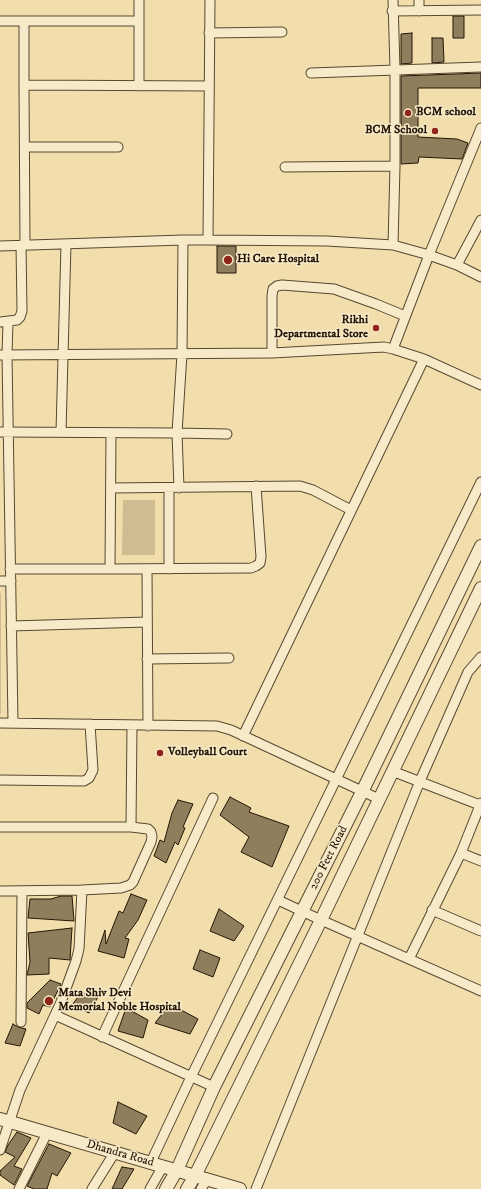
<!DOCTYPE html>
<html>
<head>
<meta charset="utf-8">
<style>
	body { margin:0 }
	canvas { display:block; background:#f2deac }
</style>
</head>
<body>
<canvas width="481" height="1189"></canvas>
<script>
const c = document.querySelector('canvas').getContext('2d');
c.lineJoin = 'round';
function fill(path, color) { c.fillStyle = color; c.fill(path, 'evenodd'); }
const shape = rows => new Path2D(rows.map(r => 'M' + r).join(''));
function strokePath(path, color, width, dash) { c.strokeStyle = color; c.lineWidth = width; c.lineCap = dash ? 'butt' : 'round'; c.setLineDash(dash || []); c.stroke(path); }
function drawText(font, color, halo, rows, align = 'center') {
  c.font = font + ' "IM FELL DW Pica",serif'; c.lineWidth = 3; c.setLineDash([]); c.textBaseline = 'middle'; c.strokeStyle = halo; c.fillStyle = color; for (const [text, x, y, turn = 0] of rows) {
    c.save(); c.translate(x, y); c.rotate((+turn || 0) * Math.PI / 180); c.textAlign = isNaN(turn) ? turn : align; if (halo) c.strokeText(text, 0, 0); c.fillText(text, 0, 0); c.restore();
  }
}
const green = shape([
	[123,500,155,500,155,555,122,555],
	[0,593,1,593,1,714,0,714]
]);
const building = shape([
	[453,16,464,16,464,38,453,38,453,16],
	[412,33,412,63,401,64,401,34,412,33],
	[432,38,443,38,444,62,432,63,432,38],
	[481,73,481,88,418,88,418,137,457,139,468,143,462,159,419,157,418,163,401,164,401,76,481,73],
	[217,246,236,246,236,273,217,273,217,246],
	[230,797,251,808,249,812,289,826,272,867,241,852,249,837,220,815,230,797],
	[178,800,193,804,183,827,185,828,178,845,175,842,166,863,154,856,160,840,164,842,172,813,178,800],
	[131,894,147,900,138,920,125,938,129,939,124,958,98,951,105,930,106,944,119,911,123,913,131,894],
	[61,896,72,896,74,921,28,918,30,899,51,899,61,896],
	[219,909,244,926,234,941,210,931,219,909],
	[72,928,70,960,49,958,49,974,27,975,30,962,28,933,72,928],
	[200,950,220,958,213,977,193,969,200,950],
	[50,980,61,984,50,1007,43,1005,39,1014,27,1008,27,1003,50,980],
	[81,993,98,997,89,1013,72,1005,81,993],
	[170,1004,198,1019,190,1034,155,1023,170,1004],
	[126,1008,148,1020,143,1038,118,1031,126,1008],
	[13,1024,18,1027,26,1029,20,1046,5,1043,13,1024],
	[118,1102,147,1116,136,1134,113,1123,118,1102],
	[17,1132,31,1138,14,1166,22,1169,14,1185,0,1175,0,1171,15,1157,5,1152,8,1145,17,1132],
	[49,1144,71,1153,57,1176,52,1173,47,1189,34,1189,27,1186,49,1144],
	[122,1167,134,1169,122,1189,112,1189,122,1167]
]);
const minor = shape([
	[139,0,139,86],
	[393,0,395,69,395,166,393,245],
	[392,11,481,10],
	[419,11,419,0],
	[0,21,139,21],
	[24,21,24,85],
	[209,33,282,32],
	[311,73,481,67],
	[25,147,118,147],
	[285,167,395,166],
	[208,240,327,241,393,245,429,255,481,128],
	[25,245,24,85,209,86],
	[0,246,183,240],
	[457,265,481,220],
	[481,277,457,265,429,255,393,349,424,359,481,385],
	[0,322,17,320,20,317,22,311,21,245],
	[8,322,7,355,13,722],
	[272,353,272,296,273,289,277,286,282,285,334,289,376,304,405,316],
	[0,355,272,353,384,347,393,349],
	[0,432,177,433,182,354,183,240,208,240,210,0],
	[61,432,66,244],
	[111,433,110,569,251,568,256,566,260,563,261,557,256,486],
	[111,488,300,486,313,490,351,510],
	[169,488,169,569],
	[179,488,177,433,227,434],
	[10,569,110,569],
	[147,569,148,726],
	[0,581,11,581],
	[11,626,147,622],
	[147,659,229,658],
	[0,723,217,726,231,730,379,799],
	[243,736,424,359],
	[392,771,480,805],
	[0,780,84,781,89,778,93,770,90,724],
	[0,827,131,827,132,725],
	[461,853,481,803],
	[0,891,82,890,121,888,130,885,133,882,151,842,152,837,151,832,148,829,131,827],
	[278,900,321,920,481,991],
	[432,910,481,931],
	[409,959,461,853,481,861],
	[55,1015,214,1087],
	[21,1022,22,891],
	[102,1037,213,798],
	[0,1150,20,1090,61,1002,76,961,79,949,82,890],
	[151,1162,191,1077,481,482],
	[19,1189,47,1133],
	[92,1189,115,1152],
	[150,1189,163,1166],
	[201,1189,207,1179],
	[256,1189,420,781,468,672,481,657]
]);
const tertiary = shape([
	[0,1119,240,1189],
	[166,1189,177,1170,214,1087,362,792,481,546],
	[187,1189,195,1176,321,920,481,588]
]);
const markers = [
	[408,113,4,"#8f2418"],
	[435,131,4,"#8f2418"],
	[228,260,5,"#8f2418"],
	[376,328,4,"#8f2418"],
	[160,753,4,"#8f2418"],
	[49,1001,5,"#8f2418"]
];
const poiNames = [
	["BCM school",416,113],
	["BCM School",427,131,"right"],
	["Hi Care Hospital",237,260],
	["Rikhi",368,321,"right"],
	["Departmental Store",368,335,"right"],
	["Volleyball Court",168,753],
	["Mata Shiv Devi",58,994],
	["Memorial Noble Hospital",58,1008]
];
const streetNames = [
	["200 Feet Road",329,858,-63],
	["Dhandra Road",120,1154,16]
];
fill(green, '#cfbc90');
fill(building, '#8f7e5c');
strokePath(building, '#231606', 1);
strokePath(minor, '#574830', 11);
strokePath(tertiary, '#574830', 14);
strokePath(minor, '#f7eac9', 9);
strokePath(tertiary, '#f7eac9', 12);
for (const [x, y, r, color] of markers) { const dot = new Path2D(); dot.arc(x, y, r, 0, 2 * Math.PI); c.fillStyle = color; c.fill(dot); strokePath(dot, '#f7eac9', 1.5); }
drawText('bold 12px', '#231606', '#f7eac9', poiNames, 'left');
drawText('12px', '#231606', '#f7eac9', streetNames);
</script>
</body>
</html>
